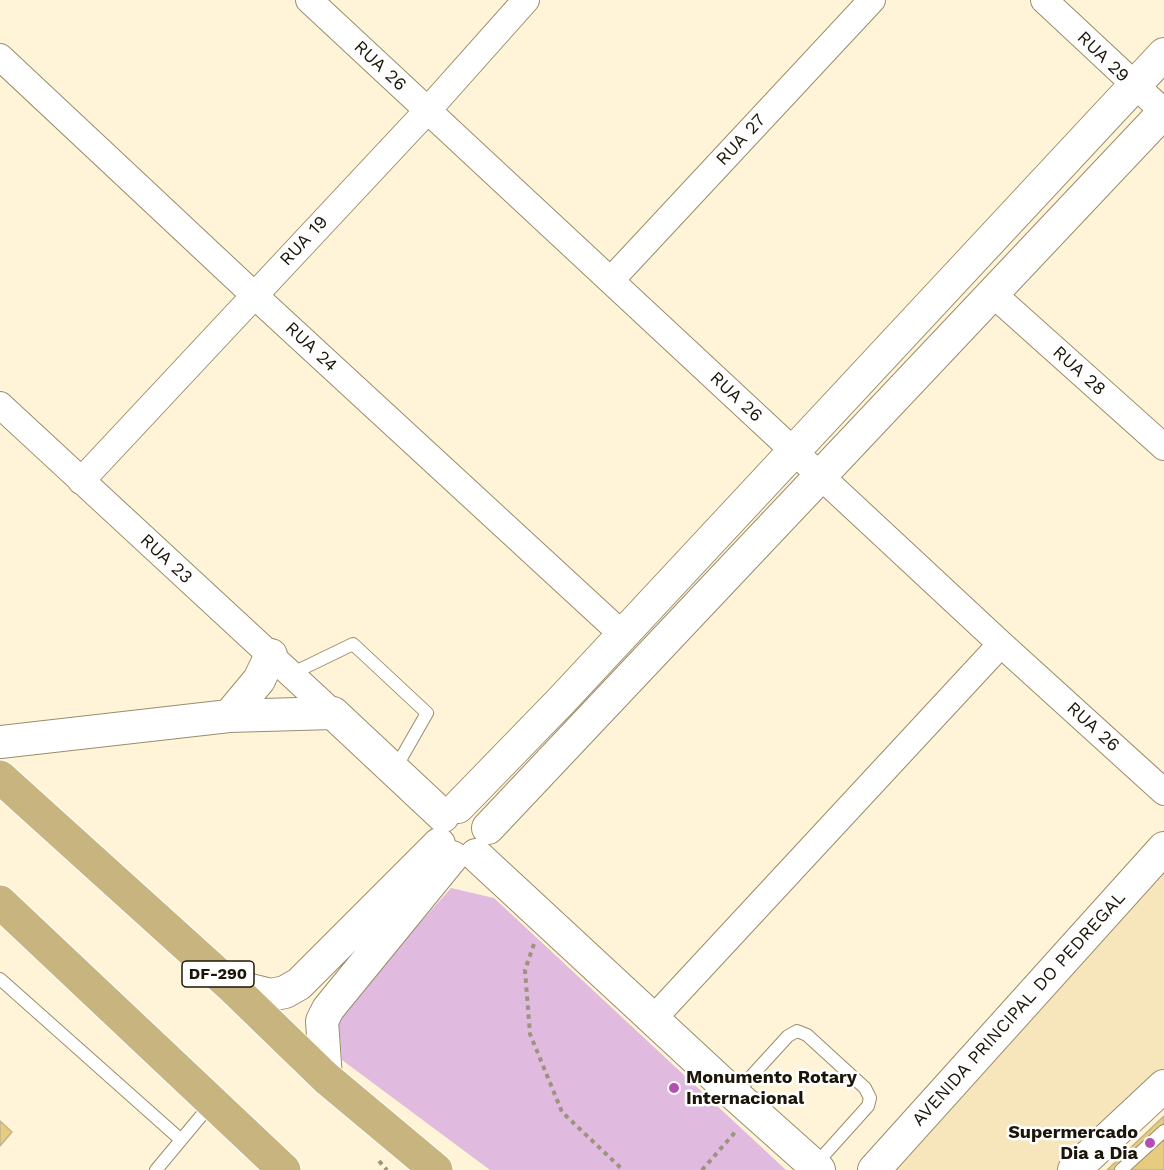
<!DOCTYPE html>
<html>
<head>
<meta charset="utf-8">
<style>
	body { margin:0 }
	canvas { display:block; background:#fff4d7 }
</style>
</head>
<body>
<canvas width="1164" height="1170"></canvas>
<script>
const c = document.querySelector('canvas').getContext('2d');
c.lineJoin = 'round';
function fill(path, color) { c.fillStyle = color; c.fill(path, 'evenodd'); }
const shape = rows => new Path2D(rows.map(r => 'M' + r).join(''));
function strokePath(path, color, width, dash) { c.strokeStyle = color; c.lineWidth = width; c.lineCap = dash ? 'butt' : 'round'; c.setLineDash(dash || []); c.stroke(path); }
function drawText(font, color, halo, rows, align = 'center') {
  c.font = font + ' "Work Sans",sans-serif'; c.lineWidth = 5; c.setLineDash([]); c.textBaseline = 'middle'; c.strokeStyle = halo; c.fillStyle = color; for (const [text, x, y, turn = 0] of rows) {
    c.save(); c.translate(x, y); c.rotate((+turn || 0) * Math.PI / 180); c.textAlign = isNaN(turn) ? turn : align; if (halo) c.strokeText(text, 0, 0); c.fillText(text, 0, 0); c.restore();
  }
}
const built = shape([
	[1164,851,1164,1086,1074,1170,874,1170]
]);
const green = shape([
	[451,888,494,898,786,1170,490,1170,342,1060,338,1014]
]);
const building = shape([
	[1164,1116,1164,1170,1107,1170,1164,1116],
	[0,1121,12,1132,0,1146,0,1121]
]);
const path = shape([
	[534,944,525,970,530,1034,562,1112,623,1170],
	[379,1161,387,1170],
	[702,1170,737,1130]
]);
const service = shape([
	[291,674,353,644,427,713,395,769],
	[0,979,180,1139],
	[735,1094,788,1036,797,1031,807,1035,865,1088,870,1098,868,1106,815,1165],
	[156,1170,211,1104],
	[1121,1170,1164,1131]
]);
const minor = shape([
	[309,0,1001,644,1164,792],
	[1044,0,1164,112],
	[0,57,254,295,623,635],
	[611,280,872,0],
	[993,294,1164,447],
	[0,405,333,713],
	[81,481,428,110,526,0],
	[653,1019,1001,644]
]);
const tertiary = shape([
	[229,716,259,680,271,655],
	[0,742,229,716,333,713,443,816],
	[458,807,561,701,1164,54],
	[488,828,1164,112],
	[476,855,735,1095,819,1170],
	[230,985,271,995,285,992,299,984,439,844],
	[326,1078,322,1021,328,1009,452,857],
	[874,1170,1164,848],
	[1074,1170,1164,1086]
]);
const trunk = shape([
	[0,777,230,985,326,1078,436,1170],
	[0,902,284,1170]
]);
const markers = [
	[674,1088,6,"#b44eb3"],
	[1150,1143,6,"#b44eb3"]
];
const shields = [
	[218,974,72]
];
const shieldNames = [
	["DF-290",218,974]
];
const streetNames = [
	["RUA 29",1103,57,44],
	["RUA 26",380,66,43],
	["RUA 27",741,140,-47],
	["RUA 19",304,241,-47],
	["RUA 24",311,347,43],
	["RUA 28",1079,371,42],
	["RUA 26",736,397,43],
	["RUA 23",166,559,43],
	["RUA 26",1093,727,42],
	["AVENIDA PRINCIPAL DO PEDREGAL",1019,1009,-48]
];
const poiNames = [
	["Monumento Rotary",686,1078],
	["Internacional",686,1099],
	["Supermercado",1138,1133,"right"],
	["Dia a Dia",1138,1154,"right"]
];
fill(built, '#f7e6bb');
fill(green, '#e1badf');
fill(building, '#e8cc7e');
strokePath(building, '#c0b391', 1.5);
strokePath(service, '#9a8d6c', 14);
strokePath(minor, '#9a8d6c', 28);
strokePath(tertiary, '#9a8d6c', 34);
strokePath(trunk, '#fff', 35);
strokePath(path, '#9c947e', 4, [4.5, 4.5]);
strokePath(service, '#fff', 12);
strokePath(minor, '#fff', 26);
strokePath(tertiary, '#fff', 32);
strokePath(trunk, '#c8b47e', 33);
for (const [x, y, r, color] of markers) { const dot = new Path2D(); dot.arc(x, y, r, 0, 2 * Math.PI); c.fillStyle = color; c.fill(dot); strokePath(dot, '#fff', 2); }
for (const [x, y, w] of shields) { const box = new Path2D(); box.roundRect(x - w / 2, y - 13, w, 26, 4.5); c.fillStyle = '#fff'; c.fill(box); strokePath(box, '#1b1609', 1.5); }
drawText('bold 16px', '#1b1609', null, shieldNames);
drawText('18px', '#1b1609', '#fff', streetNames);
drawText('bold 18px', '#1b1609', '#fff', poiNames, 'left');
</script>
</body>
</html>
